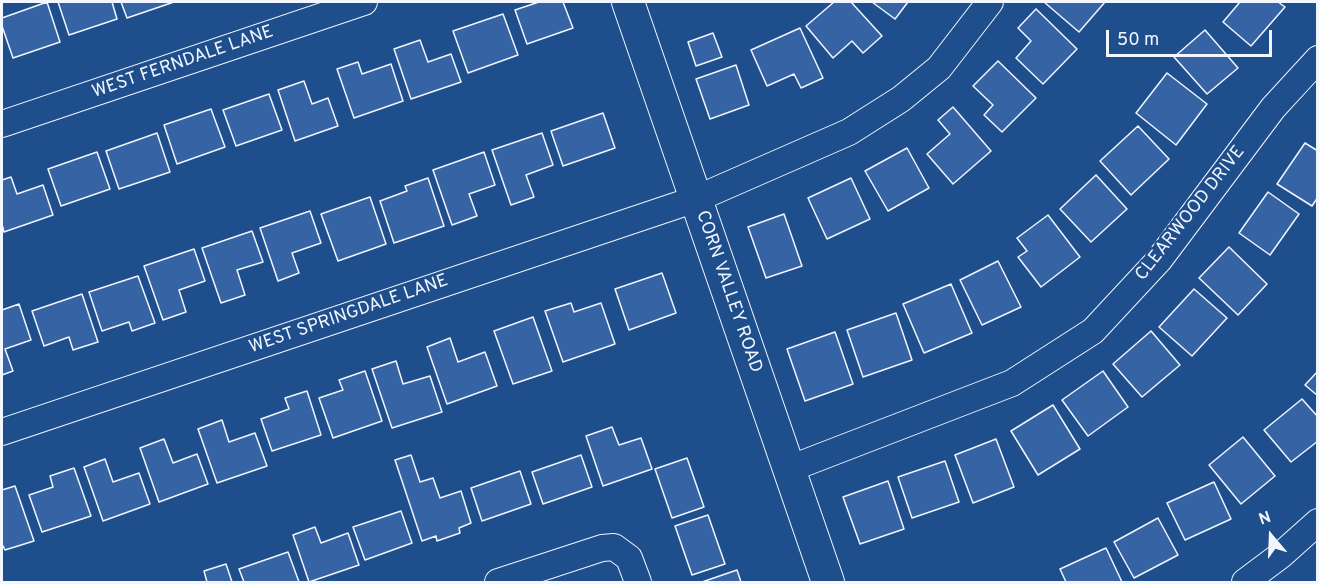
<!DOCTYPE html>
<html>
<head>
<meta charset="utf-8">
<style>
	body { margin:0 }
	#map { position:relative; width:1319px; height:584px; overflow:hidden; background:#1f4e8c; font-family:Overpass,sans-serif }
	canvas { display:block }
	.frame { position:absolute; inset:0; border:3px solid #f2f6ff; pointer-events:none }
	.north { position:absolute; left:1241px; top:506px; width:60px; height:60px; -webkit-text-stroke:4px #1f4e8c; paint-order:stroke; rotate:341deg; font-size:16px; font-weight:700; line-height:24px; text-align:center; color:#f2f6ff }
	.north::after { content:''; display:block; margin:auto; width:21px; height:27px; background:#f2f6ff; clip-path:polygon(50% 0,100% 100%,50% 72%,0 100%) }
	.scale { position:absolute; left:1106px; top:30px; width:166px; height:27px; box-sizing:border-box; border:3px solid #f2f6ff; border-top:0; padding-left:8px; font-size:18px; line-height:21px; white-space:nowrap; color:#f2f6ff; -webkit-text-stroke:4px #1f4e8c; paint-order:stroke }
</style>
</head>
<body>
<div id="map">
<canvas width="1319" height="584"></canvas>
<div class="frame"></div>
<div class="north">N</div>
<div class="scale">50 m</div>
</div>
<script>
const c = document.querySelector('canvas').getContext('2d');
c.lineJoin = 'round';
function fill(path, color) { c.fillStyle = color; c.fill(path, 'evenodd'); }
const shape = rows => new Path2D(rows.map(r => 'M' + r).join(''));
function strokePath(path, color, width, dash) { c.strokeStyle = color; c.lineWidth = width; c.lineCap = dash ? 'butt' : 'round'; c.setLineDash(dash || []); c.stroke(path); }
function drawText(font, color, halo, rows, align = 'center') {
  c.font = font + ' Overpass,sans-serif'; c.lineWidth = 4.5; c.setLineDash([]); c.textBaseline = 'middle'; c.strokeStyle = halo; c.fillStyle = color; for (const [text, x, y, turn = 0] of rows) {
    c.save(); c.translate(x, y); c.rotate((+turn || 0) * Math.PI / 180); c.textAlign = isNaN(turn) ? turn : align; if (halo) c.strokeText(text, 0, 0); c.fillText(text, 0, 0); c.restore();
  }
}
const building = shape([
	[47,2,60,42,13,58,2,26,2,18,47,2],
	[58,2,112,2,117,19,69,35,58,2],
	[121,2,174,2,127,18,121,2],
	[539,2,563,2,573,28,527,44,515,10,539,2],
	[834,2,851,2,882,36,863,53,852,41,833,58,806,26,834,2],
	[872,2,908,2,895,19,872,2],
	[1044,2,1105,2,1079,32,1044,2],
	[1240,2,1278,2,1285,7,1251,46,1223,22,1240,2],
	[1036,9,1077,49,1043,84,1016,58,1031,41,1018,28,1036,9],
	[503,14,518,55,468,73,453,31,503,14],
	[800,28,823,78,801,88,794,74,767,86,751,50,800,28],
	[1205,30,1238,68,1207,94,1174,57,1205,30],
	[713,33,722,57,696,66,688,42,713,33],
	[420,40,428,62,451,54,461,82,411,99,394,49,420,40],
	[998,61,1036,98,1002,132,984,115,993,105,973,86,998,61],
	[358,62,362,74,391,64,403,101,354,118,337,69,358,62],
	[736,65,749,105,710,119,696,79,736,65],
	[1167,73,1207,104,1176,145,1136,113,1167,73],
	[304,81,312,104,328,98,338,126,295,141,278,90,304,81],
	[269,94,282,130,236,146,223,110,269,94],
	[953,107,991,151,953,184,927,154,950,134,938,120,953,107],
	[211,109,225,147,177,164,164,125,211,109],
	[603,113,615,148,563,166,551,131,603,113],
	[1138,126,1169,159,1131,195,1100,161,1138,126],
	[157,133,170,172,119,189,106,151,157,133],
	[542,133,553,165,526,175,534,197,511,205,492,150,542,133],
	[1305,143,1318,151,1318,197,1312,206,1277,184,1305,143],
	[907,148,929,188,888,211,865,171,907,148],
	[97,152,110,189,61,206,48,169,97,152],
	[484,152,495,185,469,194,477,216,452,225,433,170,484,152],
	[1096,175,1127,209,1091,242,1060,209,1096,175],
	[11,177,17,194,43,185,53,215,4,232,2,224,2,180,11,177],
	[428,178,444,226,394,243,380,201,407,191,405,186,428,178],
	[851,178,870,219,827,239,808,198,851,178],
	[1268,192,1299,214,1270,255,1239,233,1268,192],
	[370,197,386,244,338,261,321,214,370,197],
	[310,211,321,243,292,253,299,273,278,281,260,228,310,211],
	[784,214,802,266,766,278,748,227,784,214],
	[1048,215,1080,257,1041,287,1018,257,1027,251,1017,238,1048,215],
	[252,231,263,262,237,270,245,295,221,303,202,248,252,231],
	[1229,247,1267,284,1238,315,1199,278,1229,247],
	[194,249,205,281,179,290,186,312,163,320,144,266,194,249],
	[998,261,1021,307,982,325,960,280,998,261],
	[662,273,676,313,629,330,615,289,662,273],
	[138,276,155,323,132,331,129,322,102,331,89,292,138,276],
	[951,284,972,333,924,353,903,304,951,284],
	[1194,289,1227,318,1192,356,1159,327,1194,289],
	[82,294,98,342,73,350,69,337,44,346,32,311,82,294],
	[571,303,574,312,601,303,615,344,563,362,545,311,571,303],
	[19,304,31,340,5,349,13,371,2,375,2,310,19,304],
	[896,313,912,360,863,377,847,330,896,313],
	[533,317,552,371,513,384,494,331,533,317],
	[1151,331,1180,365,1142,397,1113,364,1151,331],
	[835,332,853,384,805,401,787,349,835,332],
	[450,338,458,362,485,352,497,386,447,404,427,347,450,338],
	[396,361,403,384,430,376,442,412,392,428,372,369,396,361],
	[365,371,382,421,333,438,319,398,343,390,339,380,365,371],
	[1103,371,1128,407,1088,436,1062,400,1103,371],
	[1318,371,1318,396,1305,385,1318,371],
	[307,391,321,435,272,451,261,419,289,409,285,398,307,391],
	[1302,399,1318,417,1318,441,1291,462,1264,430,1302,399],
	[1053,405,1080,449,1038,475,1011,431,1053,405],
	[222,420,229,442,255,433,267,466,217,483,198,429,222,420],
	[612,427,619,445,641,438,652,469,603,486,586,436,612,427],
	[1243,437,1275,476,1241,504,1209,465,1243,437],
	[164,439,173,463,197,454,208,484,159,502,140,448,164,439],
	[996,439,1014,487,973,503,955,455,996,439],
	[411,455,420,482,433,478,440,498,461,491,471,523,459,528,460,533,437,541,436,536,422,541,395,460,411,455],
	[581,455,592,487,543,504,532,472,581,455],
	[687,458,704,507,672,518,655,469,687,458],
	[105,459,113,482,139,473,150,504,103,521,84,467,105,459],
	[945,461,959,502,912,518,898,477,945,461],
	[74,468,91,516,42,532,29,495,53,487,50,476,74,468],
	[520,471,531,504,482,521,471,488,520,471],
	[888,481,904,529,860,544,843,497,888,481],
	[1214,482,1231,519,1185,540,1167,503,1214,482],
	[15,486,34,541,5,550,2,544,2,490,15,486],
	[401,511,412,543,365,560,353,527,401,511],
	[708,515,725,564,692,575,675,526,708,515],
	[1158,518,1178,555,1134,578,1114,542,1158,518],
	[315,527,321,543,348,533,359,565,309,582,293,535,315,527],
	[1106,548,1122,582,1066,582,1060,569,1106,548],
	[288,552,299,582,244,582,239,569,288,552],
	[226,564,232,582,207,582,204,571,226,564],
	[737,570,741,582,702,582,737,570]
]);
const minor = shape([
	[2,124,364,2],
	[2,432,696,199,849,132,901,99,939,68,990,2],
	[789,469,1012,383,1093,331,1159,260,1273,108,1318,59],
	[498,582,602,548,614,547,629,558,638,582],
	[1245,582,1281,555,1318,522]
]);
const major = shape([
	[628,2,828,582]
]);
const streetNames = [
	["WEST FERNDALE LANE",183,63,-19],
	["CLEARWOOD DRIVE",1191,214,-52],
	["CORN VALLEY ROAD",728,292,71],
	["WEST SPRINGDALE LANE",349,315,-19]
];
fill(building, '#3563a3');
strokePath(building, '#f2f6ff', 1.5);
strokePath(minor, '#f2f6ff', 28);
strokePath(major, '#f2f6ff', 34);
strokePath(minor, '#1f4e8c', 26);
strokePath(major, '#1f4e8c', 32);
drawText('18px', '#f2f6ff', '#1f4e8c', streetNames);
</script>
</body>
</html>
